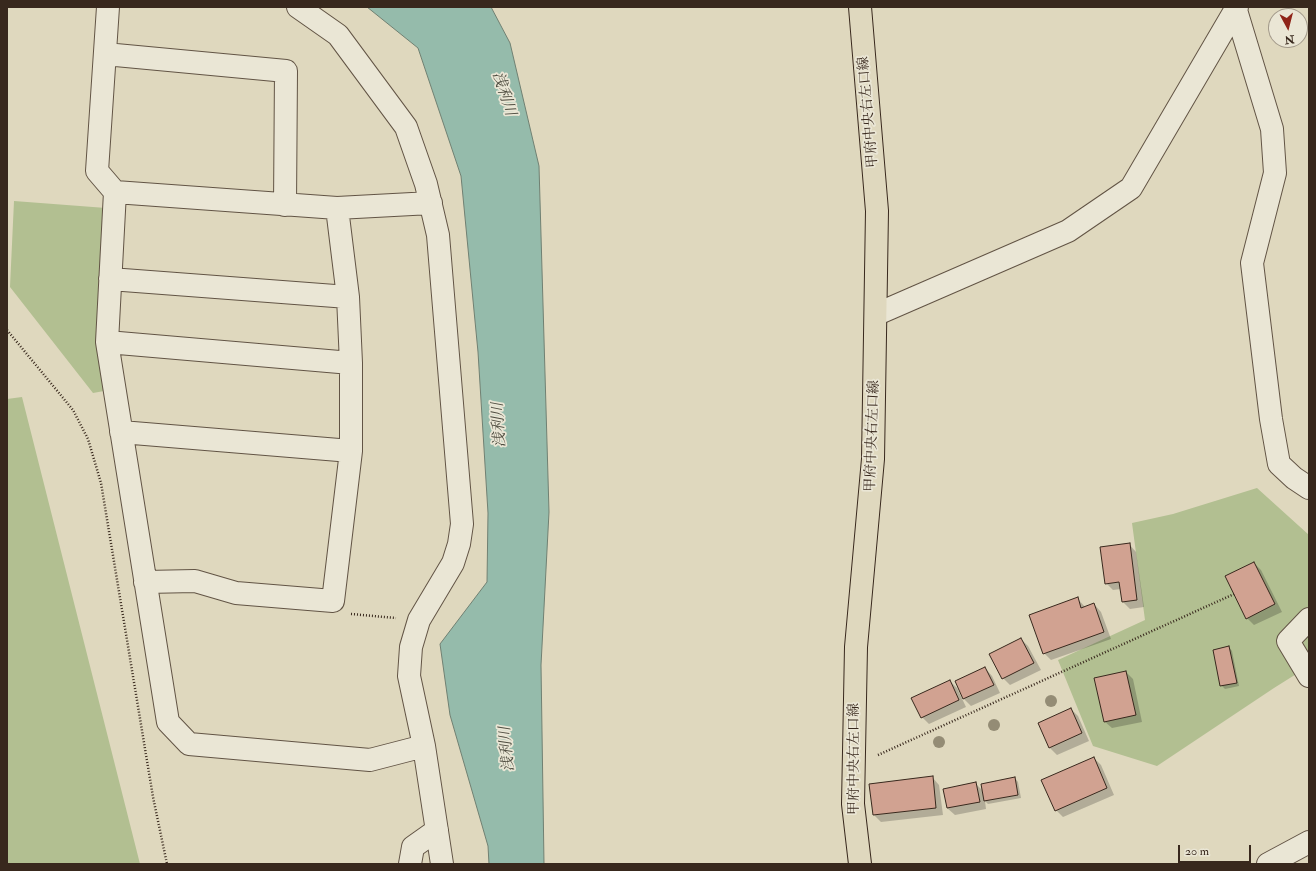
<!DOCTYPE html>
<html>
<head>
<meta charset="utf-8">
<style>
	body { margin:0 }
	#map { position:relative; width:1316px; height:871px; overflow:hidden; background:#dfd8be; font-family:"IM FELL Double Pica",serif }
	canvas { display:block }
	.frame { position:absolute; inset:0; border:8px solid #38281d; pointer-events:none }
	.north { position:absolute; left:1268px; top:8px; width:40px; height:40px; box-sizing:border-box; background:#eae6d5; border:1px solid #a39a8b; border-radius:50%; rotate:173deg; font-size:11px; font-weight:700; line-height:16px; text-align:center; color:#38281d }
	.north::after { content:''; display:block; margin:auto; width:14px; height:18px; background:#8f2418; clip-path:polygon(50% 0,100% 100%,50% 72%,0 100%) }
	.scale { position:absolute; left:1178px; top:845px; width:73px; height:18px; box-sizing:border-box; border:2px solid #38281d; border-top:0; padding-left:5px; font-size:12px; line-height:14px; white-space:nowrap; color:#38281d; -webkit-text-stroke:3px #eae6d5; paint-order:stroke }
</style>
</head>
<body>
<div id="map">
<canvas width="1316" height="871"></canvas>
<div class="frame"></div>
<div class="north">N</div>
<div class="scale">20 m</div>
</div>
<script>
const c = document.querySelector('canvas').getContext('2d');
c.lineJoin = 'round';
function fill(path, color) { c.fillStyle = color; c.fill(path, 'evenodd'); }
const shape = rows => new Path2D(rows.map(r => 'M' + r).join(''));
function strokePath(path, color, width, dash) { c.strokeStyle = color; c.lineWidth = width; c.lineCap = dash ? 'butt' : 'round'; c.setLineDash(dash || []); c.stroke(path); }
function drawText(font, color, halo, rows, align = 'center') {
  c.font = font + ' "IM FELL Double Pica","Noto Serif JP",serif'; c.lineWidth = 3.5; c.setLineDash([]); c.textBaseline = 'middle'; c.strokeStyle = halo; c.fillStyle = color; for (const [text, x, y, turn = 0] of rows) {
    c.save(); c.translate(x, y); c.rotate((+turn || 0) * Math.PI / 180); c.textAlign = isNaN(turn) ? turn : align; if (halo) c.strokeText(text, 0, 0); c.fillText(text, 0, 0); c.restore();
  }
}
const green = shape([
	[14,201,106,208,98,342,104,391,93,393,10,287],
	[22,397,140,864,7,864,7,399],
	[1257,488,1309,535,1309,666,1274,688,1157,766,1093,746,1058,660,1145,620,1132,523,1173,514]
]);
const water = shape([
	[367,7,491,7,510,43,539,166,549,512,541,665,544,864,489,864,488,846,450,715,440,644,487,582,488,513,478,352,461,176,418,48,367,7]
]);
const shadow = shape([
	[1129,544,1136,552,1144,607,1130,609,1123,602,1121,589,1113,590,1106,583],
	[1254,563,1261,570,1282,612,1254,625,1247,618],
	[1077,598,1085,607,1094,604,1101,612,1111,639,1051,660,1044,653],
	[1021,639,1028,646,1041,670,1010,685,1003,678],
	[1229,647,1232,651,1239,686,1225,689,1221,685],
	[985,668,992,676,1000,693,971,706,964,699,956,682],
	[1126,672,1133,679,1142,722,1112,728,1104,721],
	[950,681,957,688,966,707,929,724,922,717],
	[1071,709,1078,716,1089,741,1057,755,1050,748],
	[1094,758,1101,765,1114,795,1063,817,1056,810],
	[932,777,939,785,943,815,881,822,874,815],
	[1015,778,1018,782,1021,798,988,804,985,801,986,809,955,815,947,808,976,784,983,791]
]);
const building = shape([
	[1130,543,1137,600,1122,602,1119,582,1105,584,1100,547,1130,543],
	[1254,562,1275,604,1246,619,1225,576,1254,562],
	[1078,597,1081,608,1094,603,1104,632,1043,654,1029,615,1078,597],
	[1021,638,1034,663,1002,679,989,654,1021,638],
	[1229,646,1237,683,1220,686,1213,650,1229,646],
	[985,667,994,685,963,699,955,681,985,667],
	[1126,671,1136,715,1104,722,1094,678,1126,671],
	[950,680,959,700,921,718,911,698,950,680],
	[1071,708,1082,733,1049,748,1038,723,1071,708],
	[1094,757,1107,788,1055,811,1041,780,1094,757],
	[933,776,936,808,873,815,869,784,933,776],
	[1015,777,1018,795,984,801,981,784,1015,777],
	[976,782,980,802,947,808,943,789,976,782]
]);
const path = shape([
	[7,330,73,410,88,439,101,483,153,797,167,864],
	[351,614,396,618],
	[878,755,1234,594]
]);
const minor = shape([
	[108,7,97,171,115,192,337,208,431,203],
	[298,7,338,35,406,127,426,184,438,235,462,524,459,544,453,563,419,620,411,647,409,676,424,746,442,864],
	[1235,7,1272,129,1275,173,1252,263,1271,419,1279,464,1294,478,1309,488],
	[105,54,286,71,285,205],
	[115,192,107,342,168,722,189,744,370,760,424,746],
	[110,279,348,297],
	[877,314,1068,231,1131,188,1237,7],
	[107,342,351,363],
	[121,432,351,451],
	[145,582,195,581,236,593,333,601,351,451,351,363,348,297,337,208],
	[1309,619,1288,641,1309,676],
	[410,864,413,847,437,830],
	[1268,864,1309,842]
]);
const major = shape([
	[860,7,877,211,873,459,856,647,853,804,860,864]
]);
const trees = [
	[1051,701],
	[994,725],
	[939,742]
];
const streetNames = [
	["甲府中央右左口線",869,112,-95],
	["甲府中央右左口線",873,436,-88],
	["甲府中央右左口線",855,759,-90]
];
const waterNames = [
	["浅利川",503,94,72],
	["浅利川",500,425,-93],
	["浅利川",508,749,-95]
];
fill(green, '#b2bf91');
fill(water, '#95bbab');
strokePath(water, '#708072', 1);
fill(shadow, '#0003');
fill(building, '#d1a291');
strokePath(building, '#38281d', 1);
strokePath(minor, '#625445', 24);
strokePath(major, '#38281d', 24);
strokePath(path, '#38281d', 2.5, [1, 2]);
strokePath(minor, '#eae6d5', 22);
strokePath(major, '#dfd8be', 22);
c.fillStyle = '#948c75';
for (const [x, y] of trees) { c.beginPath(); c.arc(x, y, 6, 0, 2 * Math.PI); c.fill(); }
drawText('14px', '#38281d', '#eae6d5', streetNames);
drawText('italic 15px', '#4f4d40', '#eae6d5', waterNames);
</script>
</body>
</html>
